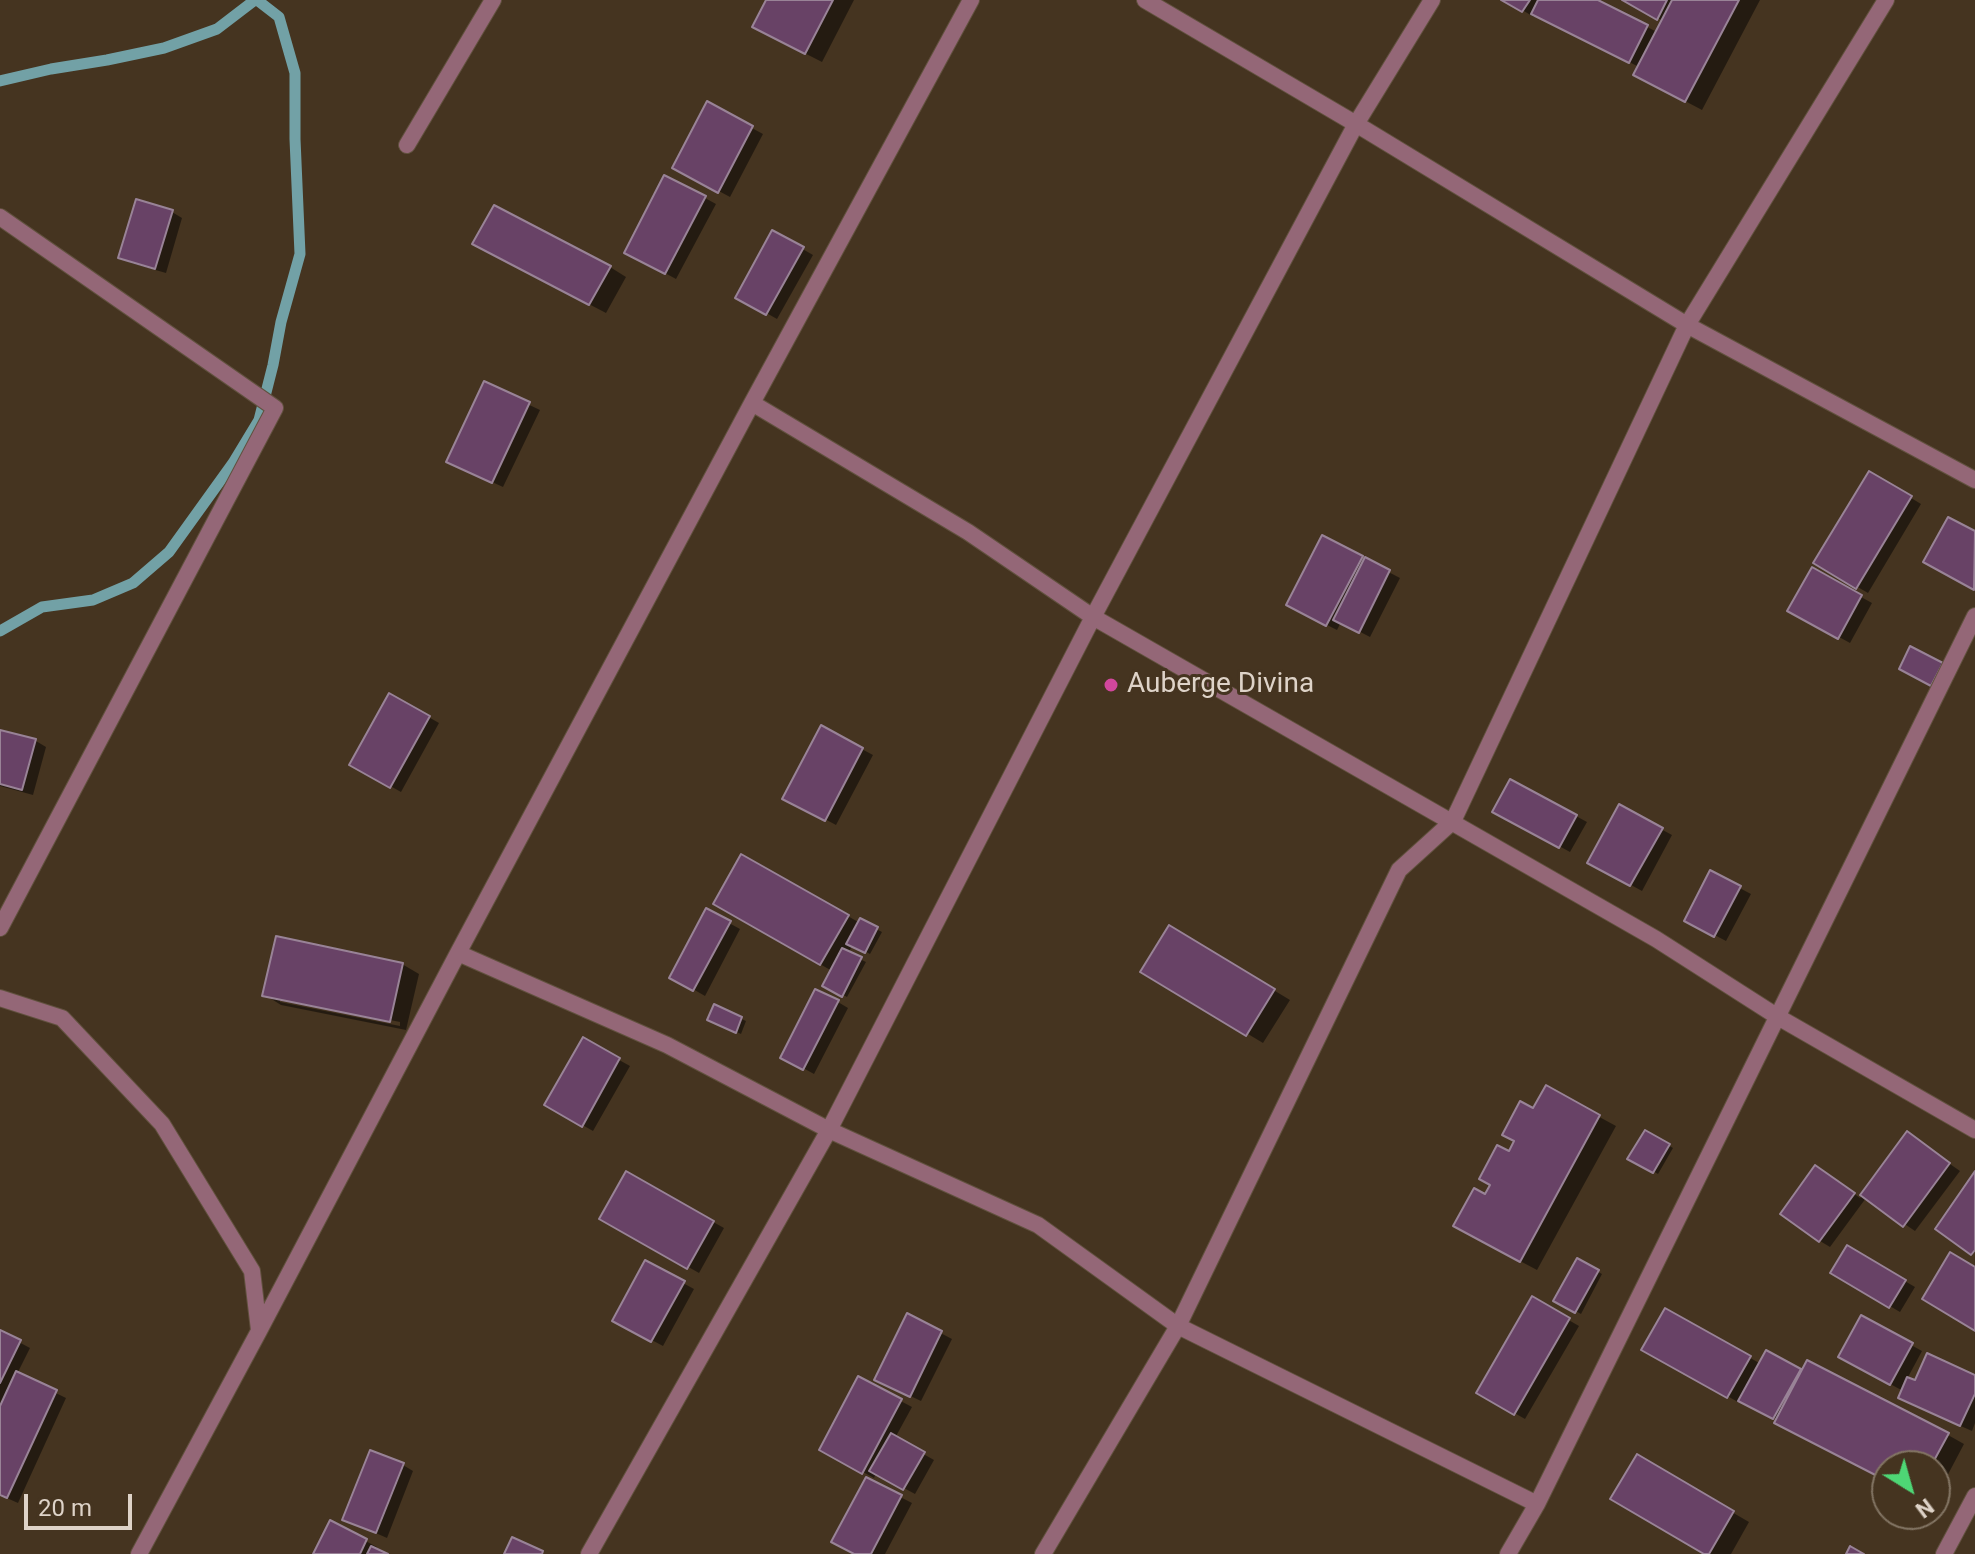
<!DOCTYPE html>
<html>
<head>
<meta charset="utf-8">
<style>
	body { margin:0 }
	#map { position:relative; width:1975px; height:1554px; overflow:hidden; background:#453420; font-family:Roboto,sans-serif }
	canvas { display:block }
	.north { position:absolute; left:1871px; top:1450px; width:80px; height:80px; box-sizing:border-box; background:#453420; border:2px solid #827463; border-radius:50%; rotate:143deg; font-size:22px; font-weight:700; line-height:32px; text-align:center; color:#ded3c8 }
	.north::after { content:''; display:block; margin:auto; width:28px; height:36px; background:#4ed675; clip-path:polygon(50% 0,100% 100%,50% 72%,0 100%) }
	.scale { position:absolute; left:24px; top:1494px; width:108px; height:36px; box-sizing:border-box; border:4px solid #ded3c8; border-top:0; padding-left:10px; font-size:24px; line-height:28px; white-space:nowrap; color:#ded3c8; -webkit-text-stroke:6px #453420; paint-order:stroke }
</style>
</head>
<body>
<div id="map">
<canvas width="1975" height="1554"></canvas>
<div class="north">N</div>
<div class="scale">20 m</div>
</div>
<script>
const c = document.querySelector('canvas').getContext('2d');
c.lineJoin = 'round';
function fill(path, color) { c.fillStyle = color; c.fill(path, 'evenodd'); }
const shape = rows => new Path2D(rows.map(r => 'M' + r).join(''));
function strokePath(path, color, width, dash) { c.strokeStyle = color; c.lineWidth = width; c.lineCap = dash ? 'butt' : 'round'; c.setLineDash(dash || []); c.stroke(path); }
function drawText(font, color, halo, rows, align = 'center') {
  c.font = font + ' Roboto,sans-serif'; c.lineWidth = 6; c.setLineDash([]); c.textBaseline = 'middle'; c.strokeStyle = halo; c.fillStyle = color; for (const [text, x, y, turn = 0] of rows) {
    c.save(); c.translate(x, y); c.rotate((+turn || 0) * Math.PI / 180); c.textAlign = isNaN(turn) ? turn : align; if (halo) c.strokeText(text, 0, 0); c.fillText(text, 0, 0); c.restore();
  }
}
const shadow = shape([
	[768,0,854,0,822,62,771,36],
	[1505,0,1594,0,1657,32,1663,21,1624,0,1760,0,1702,110,1651,83,1639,67,1535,14,1534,17],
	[707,104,763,134,730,197,674,167],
	[705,198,716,204,676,279,626,252],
	[172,212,182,218,166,273,131,263,121,257],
	[773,232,813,255,777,319,738,297],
	[491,253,610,267,626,277,606,313],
	[485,384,540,410,503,487,459,467],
	[1870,473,1921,504,1868,593,1816,563],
	[1323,538,1400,578,1370,637,1341,622,1337,630,1299,611],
	[1812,570,1872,603,1850,643,1790,610],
	[390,695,439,723,401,792,351,764],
	[822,728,873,755,836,825,785,798],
	[0,732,36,741,46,747,33,795,0,786],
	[1511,781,1587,822,1570,852,1495,811],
	[1620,807,1672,835,1642,891,1589,862],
	[742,856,860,923,861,921,882,932,870,954,853,945,848,953,866,962,847,997,825,985,832,971,716,904],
	[1711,873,1751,894,1726,941,1686,920],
	[707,911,740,929,705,996,672,977],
	[1169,927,1290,1000,1263,1043,1143,971],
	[402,964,419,974,406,1030,281,1005,265,995],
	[280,998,400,1022,400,1026,280,1002],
	[838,1002,848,1008,814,1074,783,1057],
	[715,1007,746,1021,741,1034,714,1022],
	[583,1040,630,1066,593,1131,547,1105],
	[1546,1088,1616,1126,1537,1270,1471,1235,1486,1197],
	[1646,1132,1673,1148,1658,1174,1630,1158],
	[1907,1134,1960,1171,1915,1231,1866,1198,1830,1247,1820,1241,1826,1173,1860,1198],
	[627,1174,724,1228,699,1273,602,1218],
	[1848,1248,1915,1287,1900,1312,1833,1273],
	[1578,1261,1602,1274,1581,1314,1556,1300],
	[646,1263,694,1289,663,1346,614,1320],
	[1532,1299,1579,1326,1525,1419,1479,1393],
	[1666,1311,1761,1364,1767,1352,1803,1373,1948,1435,1964,1444,1935,1499,1935,1466,1887,1466,1887,1480,1740,1399,1738,1402,1644,1350],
	[908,1316,952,1339,921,1401,887,1385],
	[1862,1318,1922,1351,1907,1379,1916,1383,1975,1377,1975,1423,1972,1431,1911,1404,1903,1391,1841,1357],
	[0,1332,30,1348,17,1374,66,1398,18,1503,0,1495],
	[859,1379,912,1407,895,1438,934,1460,915,1494,876,1473,874,1478,821,1449],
	[1637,1457,1749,1522,1731,1554,1708,1554],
	[403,1465,413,1471,387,1538,344,1519],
	[867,1480,912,1503,885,1554,857,1554],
	[331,1523,377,1547,375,1550,384,1554,315,1554]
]);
const stream = shape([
	[0,81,51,69,107,60,164,48,217,29,255,0],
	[0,631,42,607,93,600,133,583,169,552,233,463,259,420,273,365,281,322,300,254,295,139,295,73,279,17,257,0]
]);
const building = shape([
	[766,0,833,0,805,54,752,27,766,0],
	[1501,0,1530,0,1522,12,1501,0],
	[1538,0,1598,0,1648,25,1629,63,1531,14,1538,0],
	[1622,0,1667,0,1657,20,1622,0],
	[1672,0,1739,0,1685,102,1633,75,1672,0],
	[707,101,753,126,718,193,672,168,707,101],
	[664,175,706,196,665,274,624,253,664,175],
	[136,199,173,210,155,269,118,258,136,199],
	[494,205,611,266,589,305,472,244,494,205],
	[772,230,804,247,766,315,735,298,772,230],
	[484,381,530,402,492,483,446,462,484,381],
	[1869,471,1912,496,1856,589,1813,563,1869,471],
	[1948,517,1975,531,1974,590,1923,562,1948,517],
	[1322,535,1363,556,1326,626,1286,605,1322,535],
	[1365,557,1390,570,1359,633,1333,620,1365,557],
	[1812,567,1862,595,1838,639,1787,611,1812,567],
	[1910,646,1943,663,1931,686,1899,669,1910,646],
	[389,693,430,716,390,788,349,765,389,693],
	[821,725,863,748,825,821,782,799,821,725],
	[0,730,36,739,22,790,0,784,0,730],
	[1510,779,1577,815,1559,848,1492,812,1510,779],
	[1619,804,1663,828,1630,886,1587,863,1619,804],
	[741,854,849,915,820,965,713,904,741,854],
	[1710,870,1741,886,1714,937,1684,921,1710,870],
	[706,908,731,921,693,991,669,978,706,908],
	[860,918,878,927,865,953,846,944,860,918],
	[1169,925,1275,989,1246,1036,1140,972,1169,925],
	[276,936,403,963,390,1022,262,996,276,936],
	[842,948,862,957,842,997,822,986,842,948],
	[815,989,839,1000,803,1070,780,1058,815,989],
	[714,1004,742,1017,736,1033,707,1020,714,1004],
	[583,1037,620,1058,582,1127,544,1105,583,1037],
	[1546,1085,1600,1115,1520,1262,1453,1226,1474,1188,1485,1194,1490,1185,1479,1179,1497,1145,1509,1151,1514,1141,1502,1135,1520,1101,1533,1108,1546,1085],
	[1645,1130,1670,1144,1653,1173,1627,1159,1645,1130],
	[1907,1131,1950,1163,1903,1227,1860,1195,1907,1131],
	[1815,1165,1855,1193,1819,1242,1780,1214,1815,1165],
	[626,1171,714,1221,687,1269,599,1219,626,1171],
	[1975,1171,1975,1250,1971,1255,1935,1229,1975,1171],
	[1847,1245,1906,1280,1889,1308,1830,1273,1847,1245],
	[1950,1252,1975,1267,1975,1331,1922,1299,1950,1252],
	[1577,1258,1599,1270,1575,1313,1553,1301,1577,1258],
	[645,1260,685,1281,651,1342,612,1321,645,1260],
	[1532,1296,1570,1318,1514,1415,1476,1393,1532,1296],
	[1665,1308,1751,1356,1727,1398,1641,1350,1665,1308],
	[907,1313,942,1331,910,1397,874,1380,907,1313],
	[1861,1315,1913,1343,1890,1385,1838,1357,1861,1315],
	[0,1330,21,1340,0,1383,0,1330],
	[1766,1350,1801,1369,1773,1419,1738,1401,1766,1350],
	[1927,1353,1975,1375,1975,1394,1960,1426,1898,1398,1907,1377,1915,1380,1927,1353],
	[1807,1360,1949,1433,1931,1466,1887,1466,1887,1481,1774,1423,1807,1360],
	[16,1371,57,1390,7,1498,0,1495,0,1406,16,1371],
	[858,1376,902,1399,862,1474,819,1450,858,1376],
	[891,1433,925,1452,903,1490,869,1471,891,1433],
	[370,1450,404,1463,376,1533,342,1520,370,1450],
	[1637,1454,1734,1511,1709,1554,1704,1554,1610,1499,1637,1454],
	[866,1477,902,1495,871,1554,854,1554,831,1542,866,1477],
	[330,1520,367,1539,360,1554,313,1554,330,1520],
	[512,1537,543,1551,542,1554,504,1554,512,1537],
	[371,1546,388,1554,367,1554,371,1546],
	[1850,1546,1864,1554,1846,1554,1850,1546]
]);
const street = shape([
	[1145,0,1356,124,1687,325,1975,480],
	[407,145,493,0],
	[0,217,275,408,0,928],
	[752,403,968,532,1093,617,1656,939,1778,1017,1975,1130],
	[458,953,667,1045,829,1130,1038,1225,1178,1326,1537,1504],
	[0,998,62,1018,162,1124,252,1271,259,1330],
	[139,1554,259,1331,458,953,752,403,971,0],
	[589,1554,829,1130,1093,617,1356,124,1432,0],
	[1043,1554,1178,1326,1399,870,1453,821,1687,325,1886,0],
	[1508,1554,1537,1504,1975,616],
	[1944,1554,1975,1496]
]);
const markers = [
	[1111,685,8,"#d1479c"]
];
const poiNames = [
	["Auberge Divina",1127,685]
];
fill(shadow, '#0007');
strokePath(stream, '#72a1a6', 11);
fill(building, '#684266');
strokePath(building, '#998397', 2);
strokePath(street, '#61513e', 18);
strokePath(street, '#946777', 16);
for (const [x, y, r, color] of markers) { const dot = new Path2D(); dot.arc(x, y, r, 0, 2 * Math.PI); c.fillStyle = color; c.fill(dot); strokePath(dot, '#453420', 3); }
drawText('28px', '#ded3c8', '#453420', poiNames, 'left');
</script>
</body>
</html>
